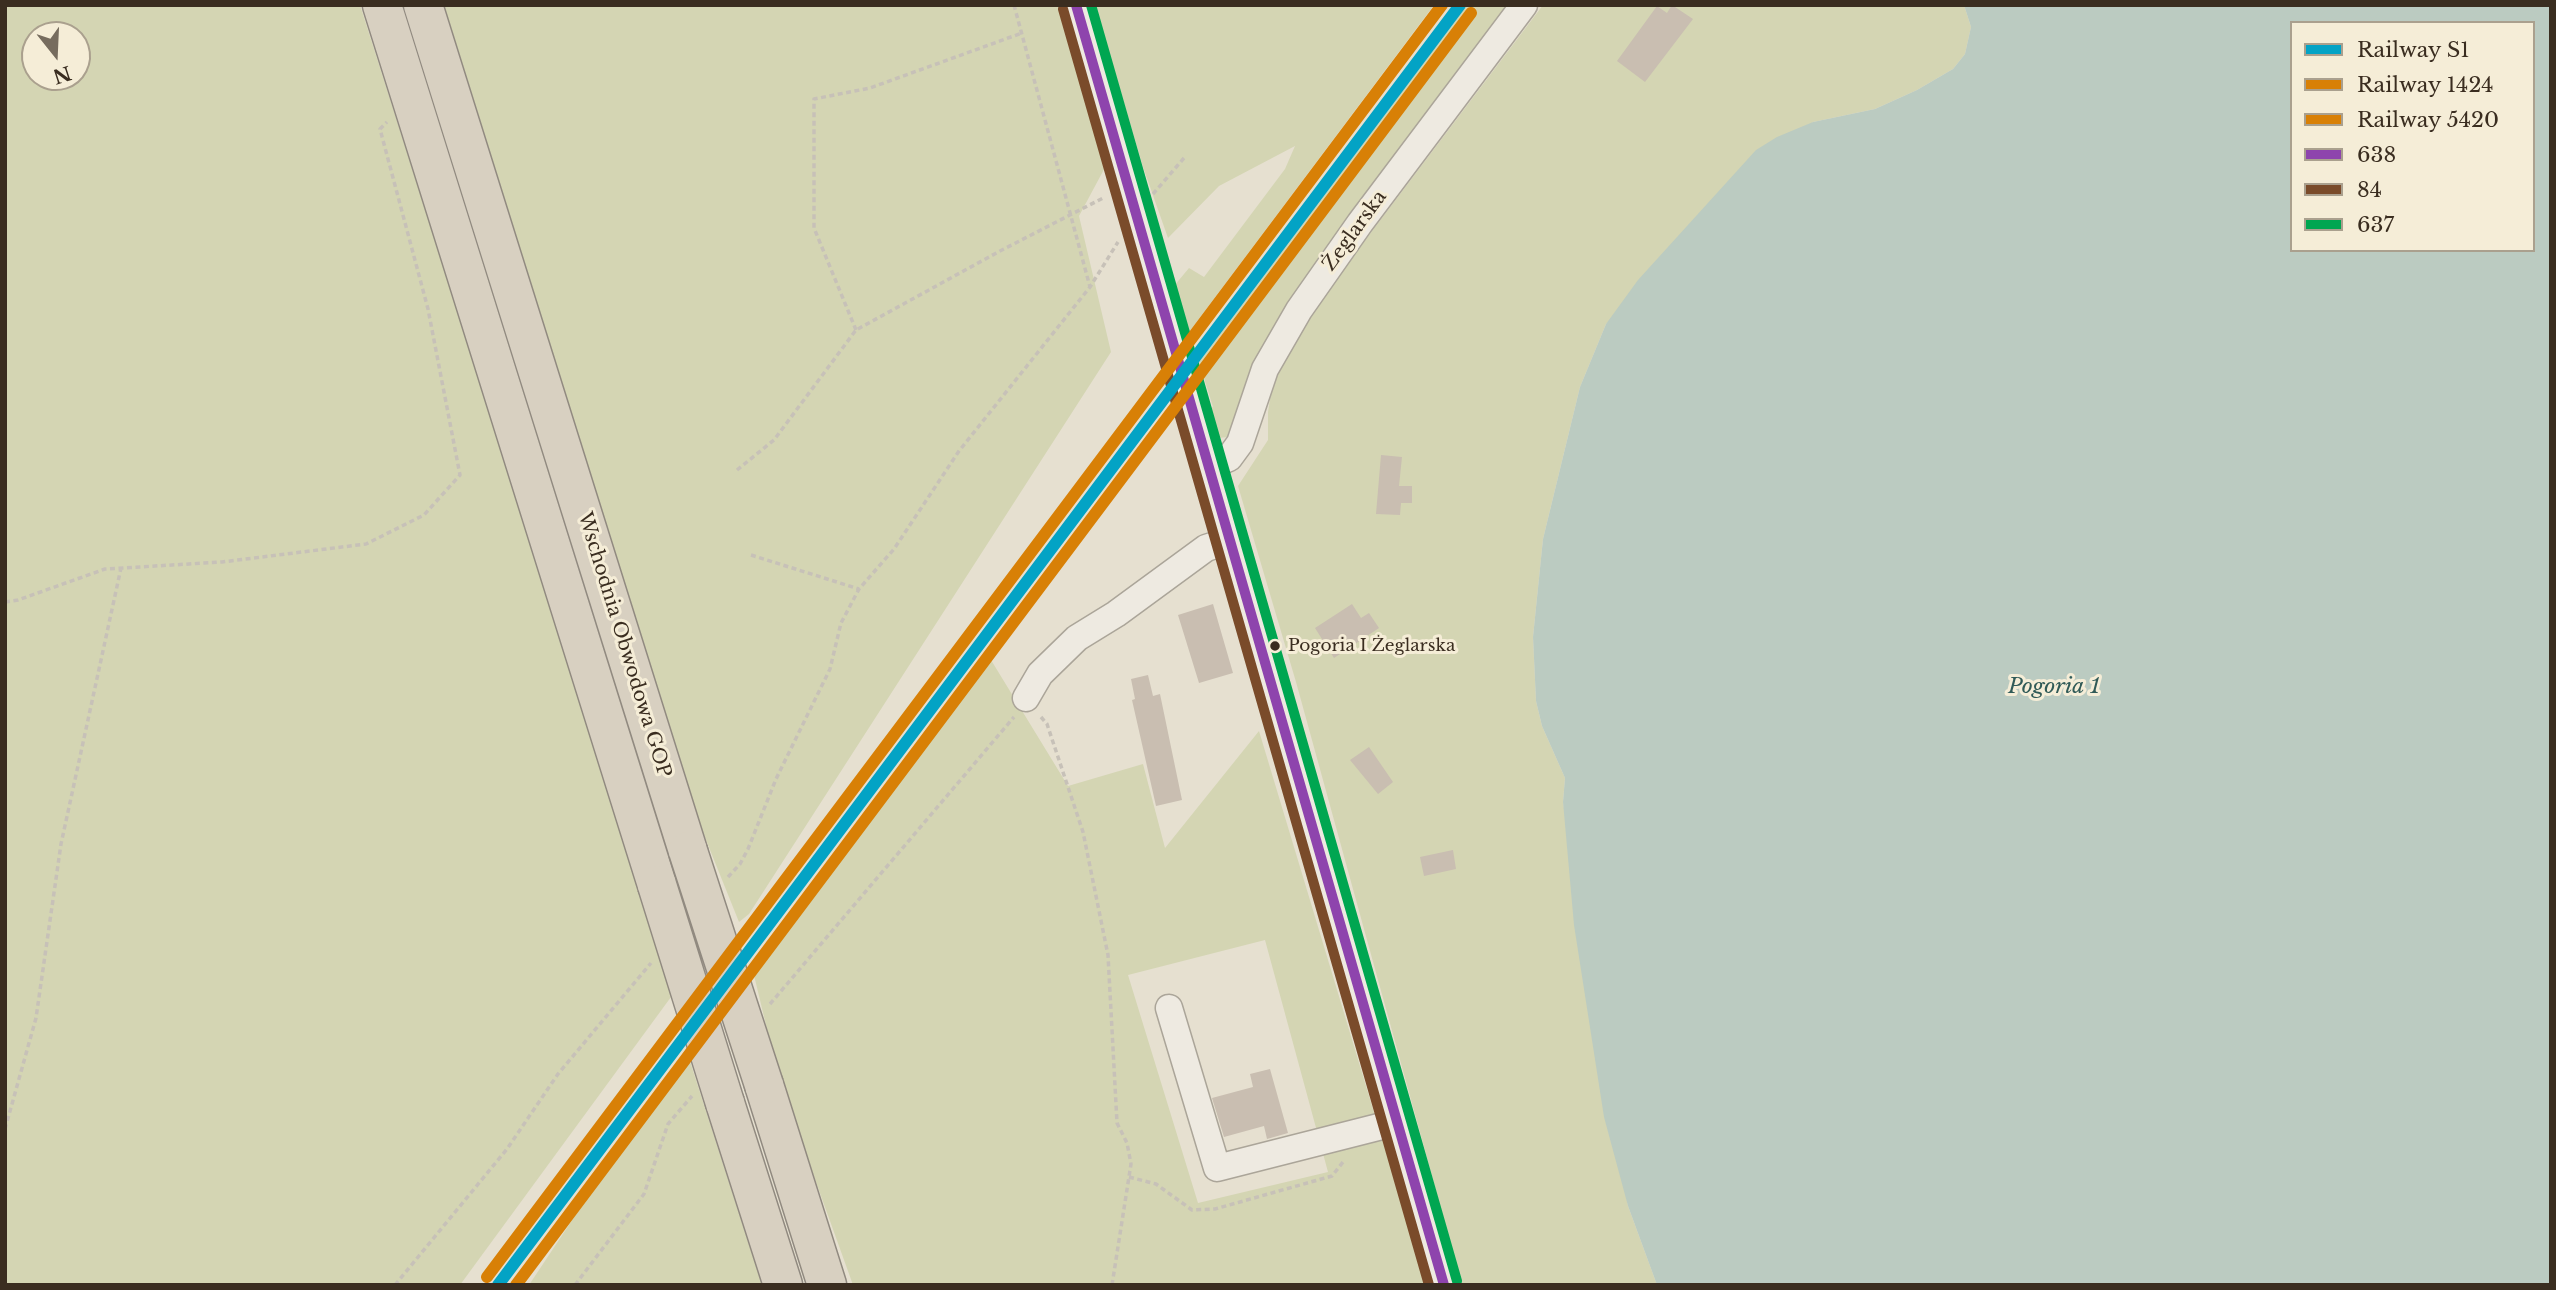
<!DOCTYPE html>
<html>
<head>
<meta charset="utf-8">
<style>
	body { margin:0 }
	#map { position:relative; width:2556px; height:1290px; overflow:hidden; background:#e6e0d0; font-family:"Libre Baskerville",serif }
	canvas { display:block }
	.frame { position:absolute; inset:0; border:7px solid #3a2d20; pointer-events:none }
	.legend { position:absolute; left:2290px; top:21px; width:245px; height:231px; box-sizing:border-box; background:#f5edd7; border:2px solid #aaa08e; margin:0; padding:9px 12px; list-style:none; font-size:21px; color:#3a2d20 }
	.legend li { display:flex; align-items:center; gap:14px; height:35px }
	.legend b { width:35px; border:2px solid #aaa08e }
	.north { position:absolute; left:21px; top:21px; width:70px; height:70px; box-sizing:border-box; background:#f5edd7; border:2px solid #aaa08e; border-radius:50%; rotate:162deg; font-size:19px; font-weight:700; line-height:28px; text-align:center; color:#3a2d20 }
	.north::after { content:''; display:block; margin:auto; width:24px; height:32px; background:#766c5e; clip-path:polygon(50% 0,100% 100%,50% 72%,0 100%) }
</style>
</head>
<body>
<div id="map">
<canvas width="2556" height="1290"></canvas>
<div class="frame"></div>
<ul class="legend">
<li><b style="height:9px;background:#03a3c5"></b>Railway S1</li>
<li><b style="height:9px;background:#d88006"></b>Railway 1424</li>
<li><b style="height:9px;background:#d88006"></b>Railway 5420</li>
<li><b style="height:9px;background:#8e44ad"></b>638</li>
<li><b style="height:9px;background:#7a4b2a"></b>84</li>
<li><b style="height:9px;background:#00a651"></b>637</li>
</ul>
<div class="north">N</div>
</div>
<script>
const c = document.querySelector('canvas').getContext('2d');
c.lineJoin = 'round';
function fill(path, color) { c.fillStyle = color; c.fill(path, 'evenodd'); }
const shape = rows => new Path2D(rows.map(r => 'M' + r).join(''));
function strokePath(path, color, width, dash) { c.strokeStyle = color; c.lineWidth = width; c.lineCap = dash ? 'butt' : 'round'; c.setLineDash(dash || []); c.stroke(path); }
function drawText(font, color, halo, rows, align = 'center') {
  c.font = font + ' "Libre Baskerville",serif'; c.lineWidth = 6; c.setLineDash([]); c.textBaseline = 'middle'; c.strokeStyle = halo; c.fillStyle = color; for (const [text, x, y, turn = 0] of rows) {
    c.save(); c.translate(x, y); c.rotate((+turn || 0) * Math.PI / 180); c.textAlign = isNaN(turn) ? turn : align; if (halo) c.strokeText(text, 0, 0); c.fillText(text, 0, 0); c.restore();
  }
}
const green = shape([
	[5,5,360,5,638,878,671,997,460,1285,5,1285],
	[35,35,77,35,77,77,35,77],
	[444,5,1062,5,1109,160,1079,216,1111,352,749,914,739,922,702,830],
	[1095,5,1434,5,1189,332,1182,306,1174,308,1174,286,1189,268,1204,277,1285,169,1295,146,1219,186,1168,238,1143,167],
	[1467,5,1512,5,1256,359,1247,378,1234,430,1228,437,1218,438,1214,435,1205,410,1213,407,1199,362],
	[1543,5,1964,5,1971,27,1965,54,1953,69,1917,90,1875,109,1813,122,1606,324,1580,387,1543,539,1533,637,1536,701,1542,726,1565,778,1563,802,1628,1206,1657,1285,1462,1285,1296,682,1238,486,1268,440,1268,412,1273,380,1289,347,1326,292],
	[991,660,1068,786,1143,764,1165,848,1259,731,1426,1285,853,1285,779,1079,753,971],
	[1265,940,1328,1172,1198,1203,1128,975],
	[686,1049,762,1285,529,1285]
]);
const water = shape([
	[1964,5,2551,5,2551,1285,1657,1285,1628,1206,1604,1117,1574,925,1563,802,1565,778,1542,726,1536,701,1533,637,1543,539,1580,387,1606,324,1638,280,1756,150,1777,137,1813,122,1875,109,1917,90,1953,69,1965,54,1971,27],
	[2292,23,2533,23,2533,250,2292,250]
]);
const building = shape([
	[1672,5,1693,19,1645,82,1617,61,1657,6,1667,13],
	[1381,455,1402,457,1399,486,1412,486,1412,503,1401,503,1400,515,1376,514],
	[1213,604,1233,673,1199,683,1178,615],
	[1352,604,1361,618,1369,613,1379,628,1334,658,1315,628],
	[1148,675,1153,696,1160,694,1182,800,1156,806,1132,700,1135,699,1131,679],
	[1369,747,1393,782,1378,794,1350,760],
	[1453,850,1456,869,1424,876,1420,857],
	[1270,1069,1288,1133,1267,1139,1264,1126,1224,1137,1212,1098,1253,1087,1250,1074]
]);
const path = shape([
	[1014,5,1090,287],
	[1153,194,1184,158],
	[856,330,814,228,814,99,870,88,1022,33],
	[737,470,774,440,856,330,1000,251,1105,197],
	[751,555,859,589],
	[5,602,18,600,105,569,222,562,366,544,424,515,460,475,428,309,380,129,387,122],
	[1041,717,1047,724,1083,832,1108,955,1117,1123,1127,1143,1131,1164,1112,1285],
	[728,877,740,864,748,849,776,779,830,669,841,623,859,589,894,549,959,451,1090,287,1118,242],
	[770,1004,1014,717],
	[5,1129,36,1018,61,844,121,568],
	[1129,1177,1156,1184,1192,1210,1215,1209,1332,1176,1343,1162],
	[395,1285,507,1149,558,1074,651,963],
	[575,1285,644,1194,668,1124,692,1096]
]);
const minor = shape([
	[1076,5,1444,1285],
	[1210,466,1229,458,1240,443,1265,369,1299,310,1360,223,1524,5],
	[1026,698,1040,674,1077,638,1116,614,1206,548,1231,540],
	[1169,1008,1217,1168,1398,1122]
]);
const highway = shape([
	[382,5,657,885],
	[423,5,688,851],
	[764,1085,827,1285],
	[725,1103,783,1285]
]);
const highwayBridge = shape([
	[688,851,764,1085],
	[657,885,725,1103]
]);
const bus1 = shape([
	[1076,5,1444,1285]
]);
const bus2 = shape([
	[1063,9,1429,1285]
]);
const bus3 = shape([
	[1091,5,1457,1281]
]);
const rail1 = shape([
	[498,1285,1460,5]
]);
const rail2 = shape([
	[516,1285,1471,13]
]);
const rail3 = shape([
	[487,1277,1442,5]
]);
const markers = [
	[1275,646,6,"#3a2d20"]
];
const busNames = [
	["Pogoria I Żeglarska",1288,646]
];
const streetNames = [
	["Żeglarska",1355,231,-54],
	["Wschodnia Obwodowa GOP",624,645,73]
];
const waterNames = [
	["Pogoria 1",2054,687]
];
fill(green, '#d4d5b3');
fill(water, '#bbcbc1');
fill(building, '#c9beb1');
strokePath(minor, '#aba599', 29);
strokePath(highway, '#918a80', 41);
strokePath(path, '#c7c1b8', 3.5, [5, 3.5]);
strokePath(minor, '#eeeae1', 26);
strokePath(highway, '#d8d0c1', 38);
strokePath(highwayBridge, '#918a80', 41, []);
strokePath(highwayBridge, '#d8d0c1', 38);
strokePath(bus1, '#8e44ad', 10);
strokePath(bus2, '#7a4b2a', 10);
strokePath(bus3, '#00a651', 10);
strokePath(rail1, '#03a3c5', 12);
strokePath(rail2, '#d88006', 12);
strokePath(rail3, '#d88006', 12);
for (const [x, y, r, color] of markers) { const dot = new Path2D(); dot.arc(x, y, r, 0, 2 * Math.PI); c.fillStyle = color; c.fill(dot); strokePath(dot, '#f5edd7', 2.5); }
drawText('17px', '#3a2d20', '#f5edd7', busNames, 'left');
drawText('19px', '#3a2d20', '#f5edd7', streetNames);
drawText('italic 21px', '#305a57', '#f5edd7', waterNames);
</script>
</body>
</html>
